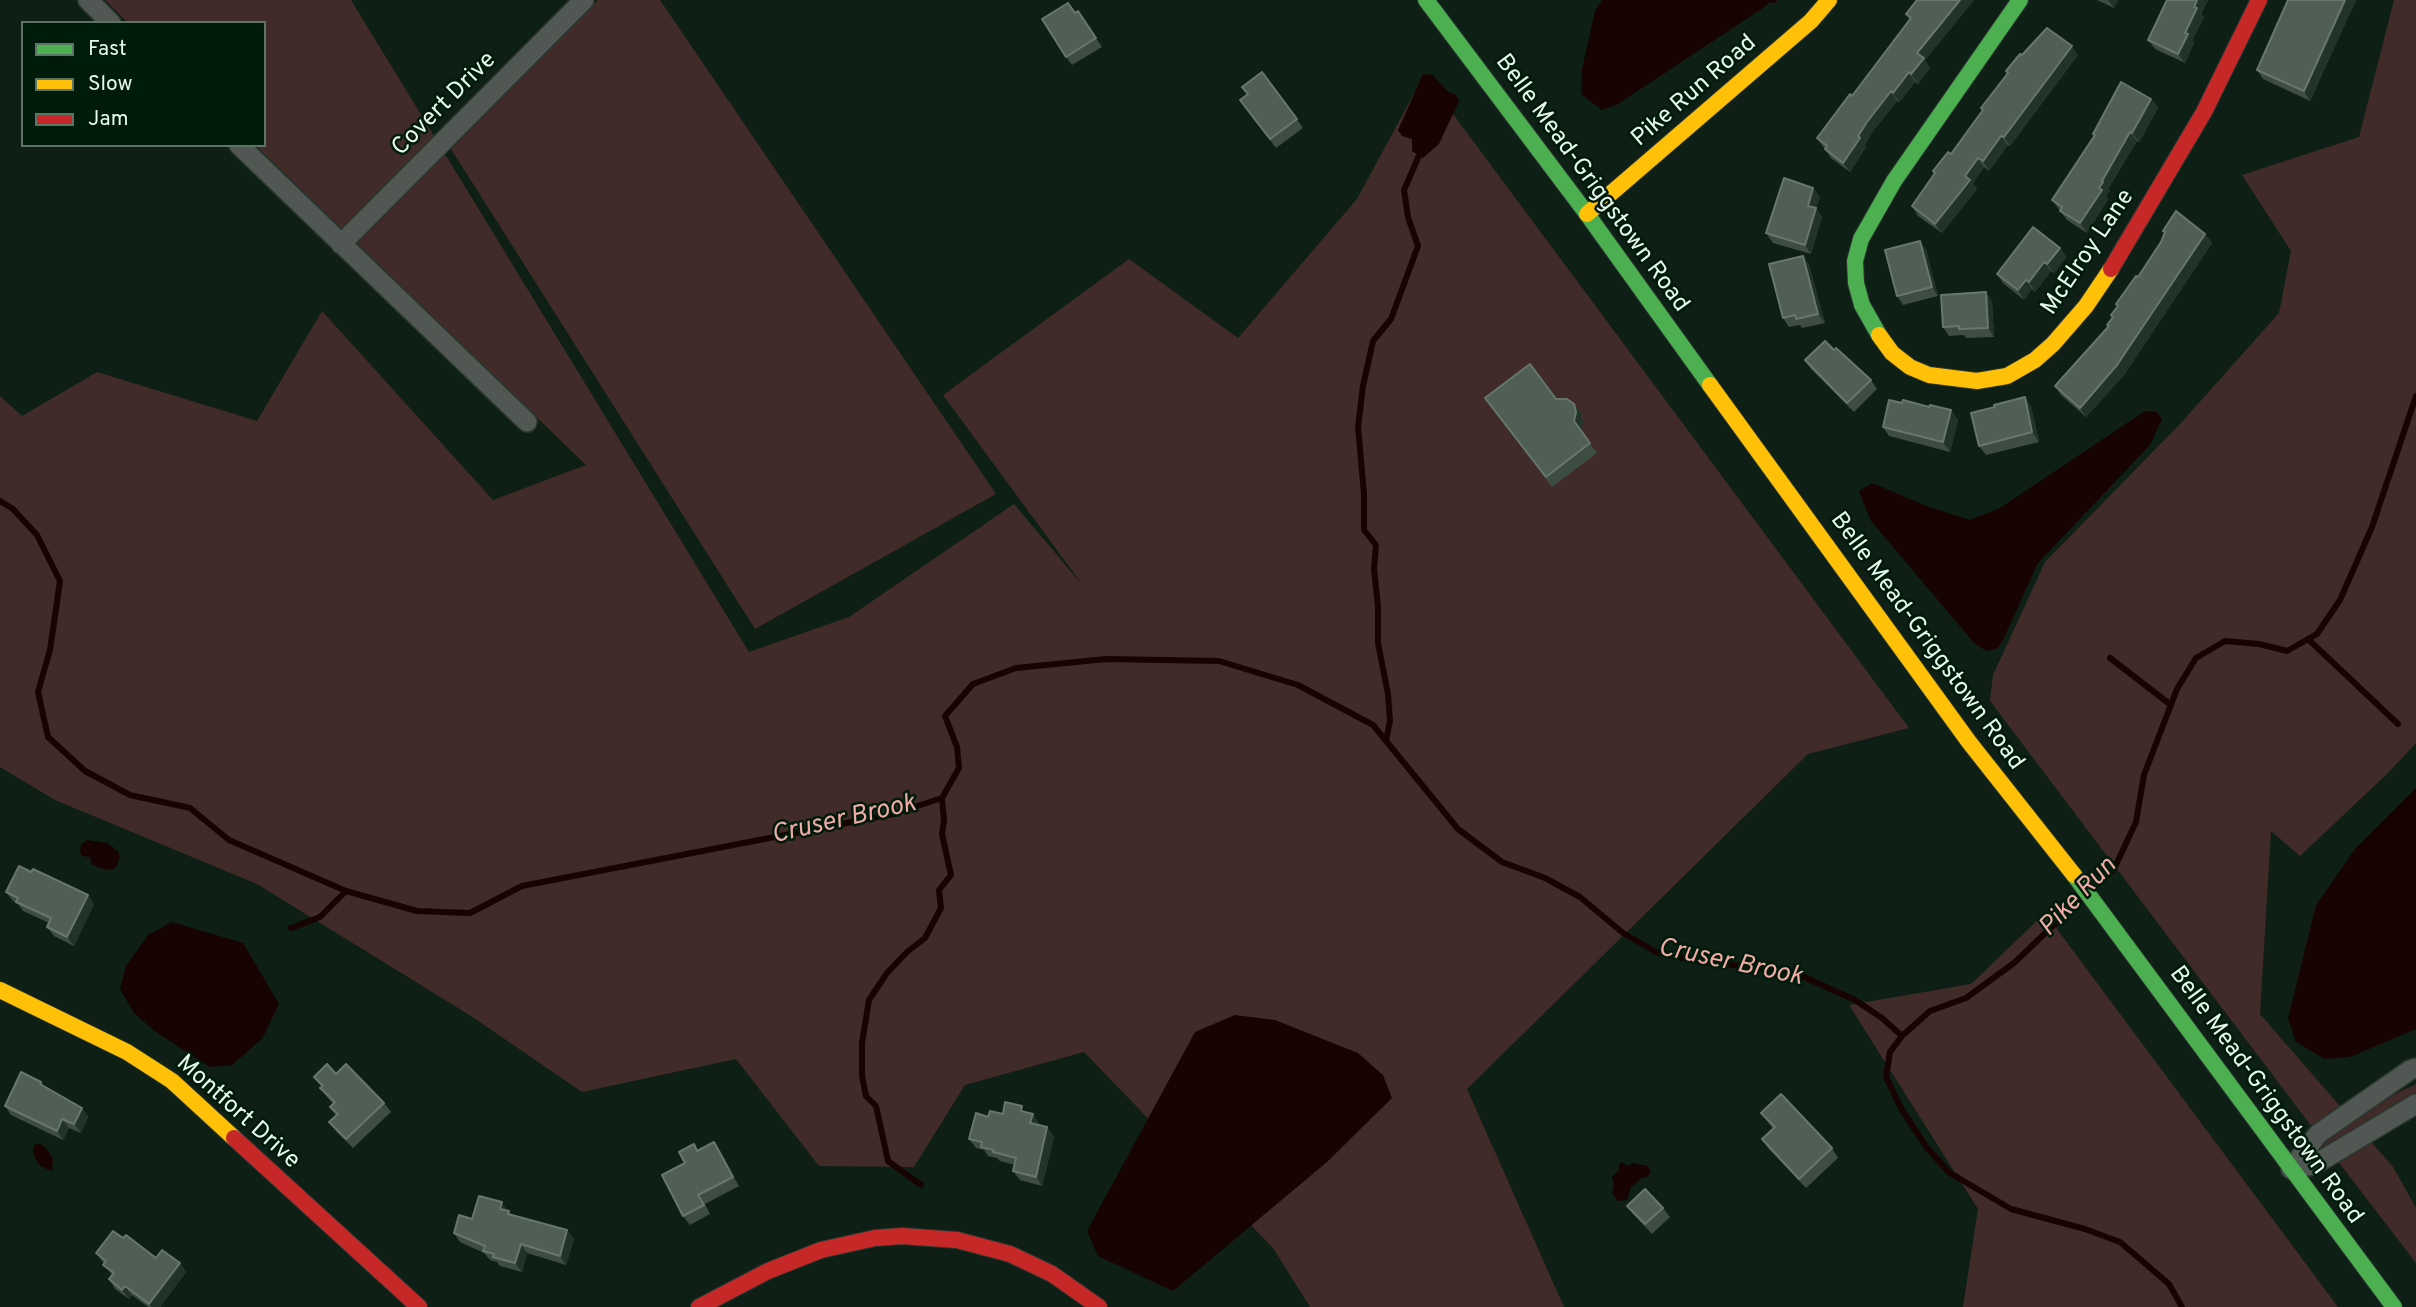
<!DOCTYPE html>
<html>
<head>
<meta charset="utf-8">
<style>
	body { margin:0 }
	#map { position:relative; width:2416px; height:1307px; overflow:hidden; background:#0e1f15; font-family:Overpass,sans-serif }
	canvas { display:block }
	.legend { position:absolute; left:21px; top:21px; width:245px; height:126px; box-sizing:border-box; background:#011b0b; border:2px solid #5d7365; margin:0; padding:9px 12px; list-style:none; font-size:21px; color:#e7f8ec }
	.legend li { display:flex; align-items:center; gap:14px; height:35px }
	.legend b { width:35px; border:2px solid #5d7365 }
</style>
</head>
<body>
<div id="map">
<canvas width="2416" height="1307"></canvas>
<ul class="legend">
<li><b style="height:9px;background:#4caf50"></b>Fast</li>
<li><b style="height:9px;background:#ffc107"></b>Slow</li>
<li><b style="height:9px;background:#c62828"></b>Jam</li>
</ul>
</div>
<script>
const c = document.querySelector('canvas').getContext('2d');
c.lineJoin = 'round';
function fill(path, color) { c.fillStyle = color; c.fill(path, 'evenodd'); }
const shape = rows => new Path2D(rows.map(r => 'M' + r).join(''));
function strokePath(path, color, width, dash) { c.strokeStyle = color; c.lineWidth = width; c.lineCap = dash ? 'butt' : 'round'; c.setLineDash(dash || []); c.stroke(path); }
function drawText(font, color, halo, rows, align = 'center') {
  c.font = font + ' Overpass,sans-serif'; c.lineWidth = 5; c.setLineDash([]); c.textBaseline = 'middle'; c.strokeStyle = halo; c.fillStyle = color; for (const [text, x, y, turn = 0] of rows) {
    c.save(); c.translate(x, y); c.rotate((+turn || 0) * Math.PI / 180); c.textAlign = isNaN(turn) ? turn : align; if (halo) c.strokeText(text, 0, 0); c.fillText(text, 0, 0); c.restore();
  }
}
const green = shape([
	[105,0,351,0,749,652,849,617,1014,504,1084,587,943,395,1129,259,1238,338,1357,199,1424,75,1909,728,1808,754,1467,1089,1564,1307,1310,1307,1273,1248,1084,1052,965,1085,914,1167,819,1166,736,1059,582,1092,471,1016,257,884,55,800,0,767,0,396,22,416,97,372,257,421,322,311,493,500,586,465,255,145,264,145,264,23,128,23],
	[598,0,660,0,996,494,755,629,451,149],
	[2394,0,2416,0,2416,743,2387,774,2300,856,2271,831,2260,1014,2353,1121,2395,1094,2416,1084,2416,1094,2360,1129,2393,1167,2416,1208,2416,1263,2330,1151,2321,1150,2324,1143,1990,701,1993,675,2045,562,2181,423,2279,313,2291,251,2242,175,2359,137],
	[2045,913,2338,1307,1963,1307,1978,1209,1849,1005,1971,984]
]);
const water = shape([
	[1602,0,1772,0,1763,8,1618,104,1602,110,1581,94,1582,69,1595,11],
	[1423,74,1433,75,1447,91,1456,95,1459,101,1439,144,1423,158,1412,151,1412,139,1402,136,1398,130],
	[2145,411,2157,412,2162,419,2150,445,2038,563,2003,640,1998,648,1987,651,1975,644,1871,521,1859,491,1872,483,1929,507,1970,520,2000,508],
	[2416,788,2416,1029,2350,1057,2325,1059,2296,1042,2288,1018,2316,905,2355,849],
	[87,840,107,843,118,851,120,857,116,867,112,870,104,869,92,865,90,857,82,856,80,852,81,845],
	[172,922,243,943,279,1004,262,1039,232,1065,210,1067,153,1030,134,1013,120,989,126,966,148,935],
	[1235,1015,1275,1020,1358,1053,1383,1075,1392,1098,1327,1162,1173,1291,1098,1256,1087,1231,1195,1032],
	[38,1143,46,1148,53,1159,52,1171,40,1166,33,1154,34,1146],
	[1622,1162,1627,1166,1633,1163,1648,1166,1651,1171,1648,1177,1642,1178,1631,1187,1627,1200,1618,1201,1612,1193,1614,1184,1612,1177,1619,1170,1619,1164]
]);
const stream = shape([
	[1773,0,1774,0],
	[0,501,13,509,37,535,60,581,50,650,38,692,48,737,85,771,130,795,190,808,229,840,346,891,417,911,470,913,522,886,893,814,942,798,959,768,957,747,945,716,973,684,1016,668,1106,659,1219,661,1298,685,1373,725,1458,829,1502,862,1545,878,1580,897,1623,933,1656,952,1696,961,1793,972,1855,1000,1882,1018,1902,1036],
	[2308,639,2398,724],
	[2110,658,2171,705],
	[1386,741,1390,721,1388,694,1378,643,1378,606,1374,569,1376,545,1364,530,1364,494,1358,427,1363,386,1373,341,1391,319,1418,246,1408,217,1404,190,1421,151],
	[2093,888,2114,869,2136,822,2144,775,2177,689,2196,658,2225,641,2259,644,2287,651,2317,634,2340,600,2372,527,2416,396],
	[2082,898,2014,963,1966,998,1930,1011,1902,1036,1890,1052,1886,1077,1902,1110,1927,1148,1950,1173,2011,1209,2085,1229,2120,1242,2169,1284,2182,1307],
	[291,928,320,917,346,891],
	[921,1185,888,1161,876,1106,866,1096,862,1076,862,1043,869,1000,887,973,907,952,925,938,941,908,939,890,951,875,942,834,944,820,942,798]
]);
const street = shape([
	[88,0,111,23],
	[239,145,527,422],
	[341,244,584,0],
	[2291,1169,2318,1134,2410,1070,2416,1068],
	[2291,1169,2314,1165,2416,1104]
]);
const fast = shape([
	[1426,0,1587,214,1710,385],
	[1879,335,1862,305,1856,283,1855,261,1861,239,1894,181,2020,0],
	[2074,875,2394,1307]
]);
const slow = shape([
	[1587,214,1811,21,1829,0],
	[1879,335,1892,353,1910,367,1929,375,1977,381,2007,376,2035,360,2053,344,2086,306,2111,269],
	[1710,385,1969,742,2074,875],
	[0,990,127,1052,172,1081,234,1138]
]);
const jam = shape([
	[2111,269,2204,112,2259,0],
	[234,1138,419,1307],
	[699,1307,768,1271,821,1250,875,1238,902,1236,957,1240,1010,1254,1052,1274,1099,1307]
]);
const wall = shape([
	[1917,0,1974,0,1925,60,1930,68,1918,84,1915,82,1899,102,1897,101,1873,131,1865,145,1866,147,1850,172,1831,158,1817,138,1852,96,1910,20,1906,14],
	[2097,0,2118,0,2114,8],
	[2167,0,2208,0,2201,14,2204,17,2192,40,2194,43,2185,63,2155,49,2148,40],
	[2288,0,2356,0,2310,101,2263,79,2257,70],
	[1078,11,1102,47,1072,65,1066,57,1075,13],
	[2022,55,2078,55,2010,146,2008,145,1989,171,1984,167,1973,183,1977,189,1942,233,1918,216,1912,206,1935,173,1933,171,1951,154,1983,111,1981,108],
	[1247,94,1297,119,1303,128,1276,148,1246,109],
	[2151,99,2158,108,2139,142,2137,141,2108,189,2110,191,2106,196,2108,199,2087,233,2067,220,2052,200,2094,136,2093,134],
	[1813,188,1820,197,1816,208,1822,217,1811,254,1773,243,1766,233],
	[2163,231,2205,234,2212,243,2124,375,2086,417,2061,395,2055,386,2109,327,2107,325,2113,318,2111,315,2117,307,2116,304,2138,277,2161,242,2165,233],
	[1920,241,1926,250,1938,296,1903,305,1897,296],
	[2060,248,2066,257,2054,273,2051,271,2035,292,2032,289,2024,300,2003,283,1997,274],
	[1803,256,1809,265,1825,323,1802,328,1800,325,1789,327,1783,318],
	[1986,292,1992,302,1994,337,1966,338,1964,335,1949,336,1943,327],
	[1805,360,1871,380,1877,389,1854,412,1811,369],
	[1556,399,1574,404,1581,413,1583,422,1580,430,1597,453,1552,487,1491,407],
	[1902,403,1951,410,1958,420,1950,452,1889,436,1883,427],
	[2031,406,2039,442,1986,455,1979,446],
	[6,892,94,904,74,946,54,936,47,927,49,923,23,911,18,904,13,901],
	[336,1074,384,1103,391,1112,353,1148,336,1131,329,1122,336,1116,330,1107,333,1104,327,1097,320,1088,322,1087,314,1077],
	[41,1082,44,1087,82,1108,88,1117,81,1133,69,1128,63,1140,11,1115,5,1106],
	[1026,1112,1039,1123,1039,1125,1047,1127,1054,1137,1042,1186,1020,1180,1013,1171,1015,1165,1000,1161,997,1158,988,1156,984,1150,976,1148,969,1139,988,1117],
	[1761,1113,1832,1148,1838,1158,1806,1188,1768,1148,1762,1139,1773,1129],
	[694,1144,698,1150,720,1151,739,1186,705,1204,710,1214,690,1225,683,1216,685,1163],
	[1627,1206,1663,1208,1670,1217,1652,1234,1634,1215],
	[508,1211,512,1215,567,1230,574,1239,566,1265,527,1253,522,1272,500,1266,497,1262,490,1260,484,1253,460,1242,454,1233,472,1219],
	[123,1238,156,1258,180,1263,186,1272,160,1307,148,1307,132,1295,129,1299,115,1289,109,1279,112,1275,96,1253]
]);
const shadedWall = shape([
	[1960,0,1974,0,1925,60,1930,68,1918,84,1911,74,1917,53],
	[2108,0,2118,0,2114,8],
	[2197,0,2208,0,2201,14,2204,17,2192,40,2194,43,2185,63,2178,54],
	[2345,0,2356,0,2310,101,2304,91],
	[2072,46,2078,55,2010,146,2004,137],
	[1909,72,1915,82,1899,102,1893,93],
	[1891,91,1897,101,1873,131,1865,145,1866,147,1850,172,1843,163,1867,122],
	[2151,99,2158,108,2139,142,2132,133],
	[2130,132,2137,141,2108,189,2110,191,2106,196,2108,199,2087,233,2080,223,2102,181],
	[2001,136,2008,145,1989,171,1983,161],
	[1978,158,1984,167,1973,183,1977,189,1942,233,1935,224],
	[1813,188,1820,197,1816,208,1822,217,1811,254,1805,245,1808,206],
	[2205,234,2212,243,2124,375,2086,417,2080,408],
	[1920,241,1926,250,1938,296,1932,287],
	[2060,248,2066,257,2054,273,2047,264],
	[1803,256,1809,265,1825,323,1818,314],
	[2044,262,2051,271,2035,292,2029,282],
	[2026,280,2032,289,2024,300,2018,290],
	[1986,292,1992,302,1994,337,1988,328],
	[2025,397,2031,406,2039,442,2032,432],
	[1574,404,1581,413,1583,422,1580,431,1574,421],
	[1951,410,1958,420,1950,452,1943,442],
	[88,895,94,904,74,946,67,937],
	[82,1108,88,1117,81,1133,74,1124],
	[1033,1114,1039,1123,1037,1132,1030,1123],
	[62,1119,69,1128,63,1140,57,1131],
	[1047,1127,1054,1137,1042,1186,1036,1177],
	[714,1142,720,1151,739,1186,733,1177],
	[502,1202,508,1212,500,1209],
	[567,1230,574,1239,566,1265,560,1256],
	[521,1244,527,1253,522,1272,515,1263],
	[180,1263,186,1272,160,1307,152,1307,149,1304],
	[125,1286,132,1295,129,1299,122,1290]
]);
const building = shape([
	[1917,0,1960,0,1917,53,1924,58,1911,74,1909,72,1893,93,1891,91,1867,122,1858,136,1860,138,1843,163,1825,149,1827,146,1817,138,1850,94,1852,96,1911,18,1906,14,1917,0],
	[2167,0,2197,0,2194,7,2197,8,2185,33,2188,34,2178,54,2148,40,2167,0],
	[2288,0,2345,0,2304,91,2257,70,2288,0],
	[1068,3,1075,13,1078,11,1096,38,1066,57,1042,19,1068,3],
	[2047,28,2072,46,2004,137,2001,136,1983,161,1978,158,1965,176,1970,180,1935,224,1912,206,1935,173,1933,171,1948,152,1951,154,1983,110,1981,108,2008,73,2006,71,2020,54,2022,55,2047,28],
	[1262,72,1297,119,1270,139,1240,100,1248,94,1242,87,1262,72],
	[2121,82,2151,99,2132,133,2130,132,2102,181,2103,182,2099,188,2102,190,2080,223,2060,211,2062,207,2052,200,2095,135,2093,134,2121,82],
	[1784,178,1813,188,1808,206,1816,208,1805,245,1766,233,1784,178],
	[2176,211,2205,234,2117,365,2080,408,2055,386,2109,326,2107,325,2113,317,2111,315,2118,306,2116,304,2136,276,2138,277,2161,242,2165,232,2163,231,2176,211],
	[2033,227,2060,248,2047,264,2044,262,2029,282,2026,280,2018,290,1997,274,2033,227],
	[1920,241,1932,287,1897,296,1885,250,1920,241],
	[1803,256,1818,314,1796,319,1795,315,1783,318,1769,264,1803,256],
	[1986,292,1988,328,1959,329,1959,326,1943,327,1941,295,1986,292],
	[1825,341,1834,350,1836,348,1871,380,1847,403,1805,360,1825,341],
	[1530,364,1556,399,1567,399,1574,404,1576,412,1574,421,1590,443,1546,477,1485,398,1530,364],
	[2025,397,2032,432,1979,446,1971,413,1995,407,1994,405,2025,397],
	[1889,400,1902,403,1903,400,1929,407,1930,405,1951,410,1943,442,1883,427,1889,400],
	[19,866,31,872,33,869,88,895,67,937,47,927,51,918,16,902,18,898,6,892,19,866],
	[327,1064,336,1074,346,1064,384,1103,346,1139,329,1122,338,1114,330,1107,335,1102,320,1088,323,1086,314,1077,327,1064],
	[21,1072,41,1082,40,1084,82,1108,74,1124,62,1119,57,1131,5,1106,21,1072],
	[1781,1094,1832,1148,1799,1179,1762,1139,1775,1127,1761,1113,1781,1094],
	[1005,1102,1022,1106,1021,1111,1033,1114,1030,1123,1047,1127,1036,1177,1013,1171,1016,1158,993,1152,994,1150,981,1147,982,1142,969,1139,976,1113,988,1117,990,1111,1003,1114,1005,1102],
	[714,1142,733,1177,698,1195,704,1205,683,1216,662,1175,685,1163,679,1152,694,1144,697,1151,714,1142],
	[1645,1189,1663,1208,1645,1224,1627,1206,1645,1189],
	[479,1196,502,1202,500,1209,509,1211,508,1214,567,1230,560,1256,521,1244,515,1263,493,1257,494,1254,483,1251,485,1246,454,1233,459,1215,472,1219,479,1196],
	[113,1231,123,1238,126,1235,156,1258,162,1250,180,1263,149,1304,125,1286,122,1290,109,1279,114,1273,103,1265,106,1261,96,1253,113,1231]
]);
const streetNames = [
	["Pike Run Road",1695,92,-41],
	["Covert Drive",445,105,-45],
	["Belle Mead-Griggstown Road",1591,184,54],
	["McElroy Lane",2089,253,-56],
	["Belle Mead-Griggstown Road",1926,642,54],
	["Belle Mead-Griggstown Road",2265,1096,54],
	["Montfort Drive",237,1113,42]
];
const waterNames = [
	["Cruser Brook",844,821,-13],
	["Pike Run",2079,898,-46],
	["Cruser Brook",1730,964,12]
];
fill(green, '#402b29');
fill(water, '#180303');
strokePath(stream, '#180303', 6);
strokePath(street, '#2a3730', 22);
strokePath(fast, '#2a3730', 18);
strokePath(slow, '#2a3730', 18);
strokePath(jam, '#2a3730', 18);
strokePath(street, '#515854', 19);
strokePath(fast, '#4caf50', 16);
strokePath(slow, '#ffc107', 16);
strokePath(jam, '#c62828', 16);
fill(wall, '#3d4d43');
fill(shadedWall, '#223329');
fill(building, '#4f5f55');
strokePath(building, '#67776d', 2);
drawText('24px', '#e7f8ec', '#011b0b', streetNames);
drawText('italic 26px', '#f1aaa5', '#011b0b', waterNames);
</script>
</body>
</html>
